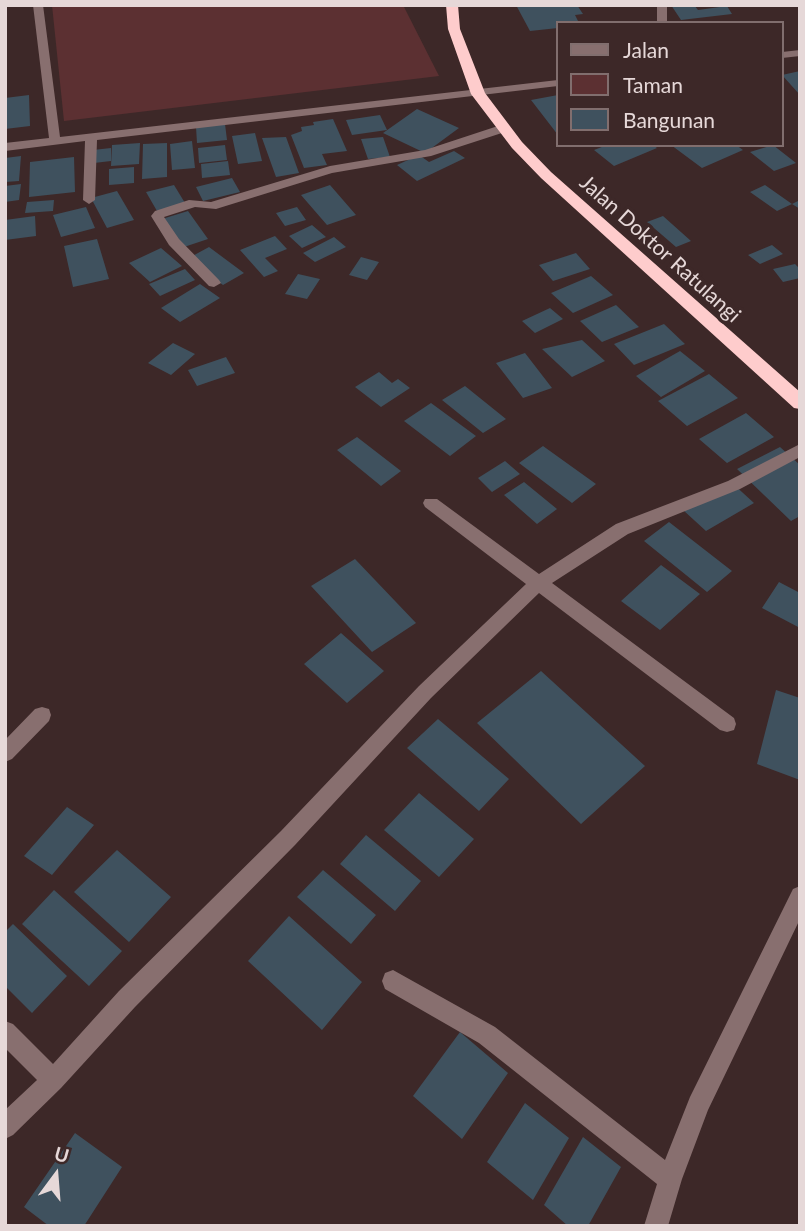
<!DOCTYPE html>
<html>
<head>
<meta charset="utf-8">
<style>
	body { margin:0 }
	#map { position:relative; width:805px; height:1231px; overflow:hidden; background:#3d2828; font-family:Lato,sans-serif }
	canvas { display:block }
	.frame { position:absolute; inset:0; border:7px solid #e6d8d8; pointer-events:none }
	.legend { position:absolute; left:556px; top:21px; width:228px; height:126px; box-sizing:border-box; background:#3d2828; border:2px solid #816e6e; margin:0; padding:9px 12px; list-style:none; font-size:21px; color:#e6d8d8 }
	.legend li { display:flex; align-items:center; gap:14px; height:35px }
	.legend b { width:35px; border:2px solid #816e6e }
	.north { position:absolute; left:21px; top:1140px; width:70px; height:70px; -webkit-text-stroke:5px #3d2828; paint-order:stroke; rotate:16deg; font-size:19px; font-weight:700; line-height:28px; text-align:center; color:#e6d8d8 }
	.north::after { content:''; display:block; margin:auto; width:24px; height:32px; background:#e6d8d8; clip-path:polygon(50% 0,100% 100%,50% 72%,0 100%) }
</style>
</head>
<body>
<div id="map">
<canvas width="805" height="1231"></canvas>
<div class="frame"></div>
<ul class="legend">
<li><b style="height:9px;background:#886f6f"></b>Jalan</li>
<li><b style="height:19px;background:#5c3032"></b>Taman</li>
<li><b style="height:19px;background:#3f515e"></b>Bangunan</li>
</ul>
<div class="north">U</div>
</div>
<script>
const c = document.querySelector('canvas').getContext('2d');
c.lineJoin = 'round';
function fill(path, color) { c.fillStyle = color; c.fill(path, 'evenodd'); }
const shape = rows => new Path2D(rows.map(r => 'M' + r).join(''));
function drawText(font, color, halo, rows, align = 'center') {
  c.font = font + ' Lato,sans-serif'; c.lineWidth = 7; c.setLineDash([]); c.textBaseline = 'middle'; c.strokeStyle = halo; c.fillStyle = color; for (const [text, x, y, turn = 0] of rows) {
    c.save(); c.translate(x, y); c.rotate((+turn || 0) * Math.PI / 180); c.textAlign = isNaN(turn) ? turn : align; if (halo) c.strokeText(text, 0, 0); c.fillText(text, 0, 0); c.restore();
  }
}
const green = shape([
	[52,5,403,5,439,76,64,121]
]);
const building = shape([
	[516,5,577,5,583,14,575,15,579,23,558,23,558,28,530,31],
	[671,5,694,5,698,10,727,6,732,14,681,20],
	[800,71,800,95,782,75],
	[29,95,30,126,5,129,5,98],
	[558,95,558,135,531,100],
	[417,109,459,128,425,153,383,133],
	[380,115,387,130,352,135,346,120],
	[333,119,347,151,322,154,327,165,304,168,291,135,302,131,301,127,314,125,313,122],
	[225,124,227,140,197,143,196,127],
	[255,133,262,161,238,164,232,136],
	[286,137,299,173,276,177,262,138],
	[383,137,390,157,368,159,361,139],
	[192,141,195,168,172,170,170,144],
	[140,143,139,164,111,166,112,145],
	[167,143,167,177,142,179,143,144],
	[225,145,227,160,199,163,198,148],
	[607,145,653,145,657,148,614,166,594,150],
	[671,145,736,145,743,150,702,168],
	[773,145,796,163,774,171,750,152],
	[111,148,111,161,94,163,93,150],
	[454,151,465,158,417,181,397,165,419,155,429,162],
	[21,156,19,181,5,182,5,158],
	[74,157,75,192,29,197,30,162],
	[228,161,230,175,202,178,201,164],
	[134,167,134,183,109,185,109,169],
	[232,178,240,192,203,201,196,187],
	[21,184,19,200,5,202,5,186],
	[174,185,185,203,157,211,146,192],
	[330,185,356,215,327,225,301,195],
	[765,185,792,204,800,200,800,209,792,204,777,211,750,192],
	[117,191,134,220,107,228,91,198],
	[54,200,53,211,25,213,27,202],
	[86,207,95,228,61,237,53,215],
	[297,207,306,220,285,226,276,213],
	[188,211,208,239,181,248,162,219],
	[35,216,36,236,5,240,5,220],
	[663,216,691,241,676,247,647,222],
	[312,225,326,237,302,248,289,236],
	[275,236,287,249,265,258,278,271,264,277,240,250],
	[334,237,346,247,315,262,303,253],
	[97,239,109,279,73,287,64,246],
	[772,245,783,254,760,264,748,255],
	[209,247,244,273,223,285,187,259],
	[161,248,182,266,150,282,129,263],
	[576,253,590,269,553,281,539,265],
	[361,257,379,262,367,280,349,275],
	[795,264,800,269,800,278,783,282,773,269],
	[185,269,195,280,160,296,149,284],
	[298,274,320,279,307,299,285,294],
	[591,276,613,295,573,313,551,293],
	[200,284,220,298,180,322,161,308],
	[616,305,639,327,602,342,580,321],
	[550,308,563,319,535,333,522,321],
	[664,324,685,344,634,365,614,344],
	[582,340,605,361,572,377,542,349],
	[173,343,195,354,171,375,148,363],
	[680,351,705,371,661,397,636,376],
	[525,353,552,388,523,398,496,363],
	[226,357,235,373,197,386,188,370],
	[379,372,392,383,398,379,410,388,381,407,355,387],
	[709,374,738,398,687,426,658,401],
	[465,386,506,419,483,433,442,400],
	[431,403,476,436,450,456,404,421],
	[746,413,774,437,727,463,699,439],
	[357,437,401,471,381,486,337,450],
	[543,446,596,484,572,503,519,463],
	[780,447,800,465,800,516,791,521,737,469],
	[505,461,520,474,492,492,478,478],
	[524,482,557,509,537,524,504,495],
	[731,482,754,503,706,531,683,510],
	[669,522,732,571,707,592,644,541],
	[355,559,416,623,372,652,311,586],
	[661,565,700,594,660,630,621,601],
	[779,582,800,593,800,628,762,608],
	[341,633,384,671,347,703,304,664],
	[541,671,645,766,581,824,477,723],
	[776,690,800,698,800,780,757,764],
	[438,719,509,779,479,811,407,748],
	[419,793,474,839,439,877,384,830],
	[67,807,94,825,52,875,24,856],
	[366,835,421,881,395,911,340,864],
	[117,850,171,897,129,942,74,892],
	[323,870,376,915,351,944,297,897],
	[54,890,122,951,89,986,22,924],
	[289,916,362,982,322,1030,248,961],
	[13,924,67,976,32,1013,5,986,5,932],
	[460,1032,508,1073,462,1139,413,1096],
	[525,1103,569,1138,533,1200,487,1162],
	[75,1133,122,1167,84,1226,49,1226,24,1207],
	[583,1137,621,1167,588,1226,568,1226,544,1205]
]);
const minor = shape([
	[33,5,43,5,60,137,558,80,558,86,97,140,95,200,89,204,83,200,85,141,5,151,5,143,49,138,33,5],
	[657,5,667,5,667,23,657,23,657,5],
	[800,50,800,56,782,58,782,52,800,50],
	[504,124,510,128,508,131,431,156,332,173,216,209,195,207,164,217,179,239,219,280,221,283,214,287,209,286,169,245,151,216,155,211,189,200,211,202,330,166,425,150,504,124],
	[800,444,800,457,740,489,628,534,552,583,734,718,736,724,734,730,727,732,720,730,539,593,431,698,295,845,135,1007,61,1088,13,1135,5,1139,5,1110,37,1080,5,1048,5,1021,13,1024,53,1064,119,991,281,831,419,686,526,584,425,507,423,503,425,499,437,499,539,574,616,524,728,481,800,444],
	[42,707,49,709,51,715,49,721,12,759,5,762,5,740,35,709,42,707],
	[800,886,800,919,708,1110,682,1179,668,1226,644,1226,657,1184,479,1043,385,989,382,981,385,973,393,970,495,1027,665,1160,690,1097,793,889,800,886]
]);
const highway = shape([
	[446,5,458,5,460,29,485,93,522,142,551,172,800,392,800,409,794,408,541,178,512,148,471,94,448,29,446,5]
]);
const farStreetnames = [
	["Jalan Doktor Ratulangi",660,249,42]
];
fill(green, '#5c3032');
fill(building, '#3f515e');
fill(minor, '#886f6f');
fill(highway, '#fecccc');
drawText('21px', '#e6d8d8', '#3d2828', farStreetnames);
</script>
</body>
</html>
